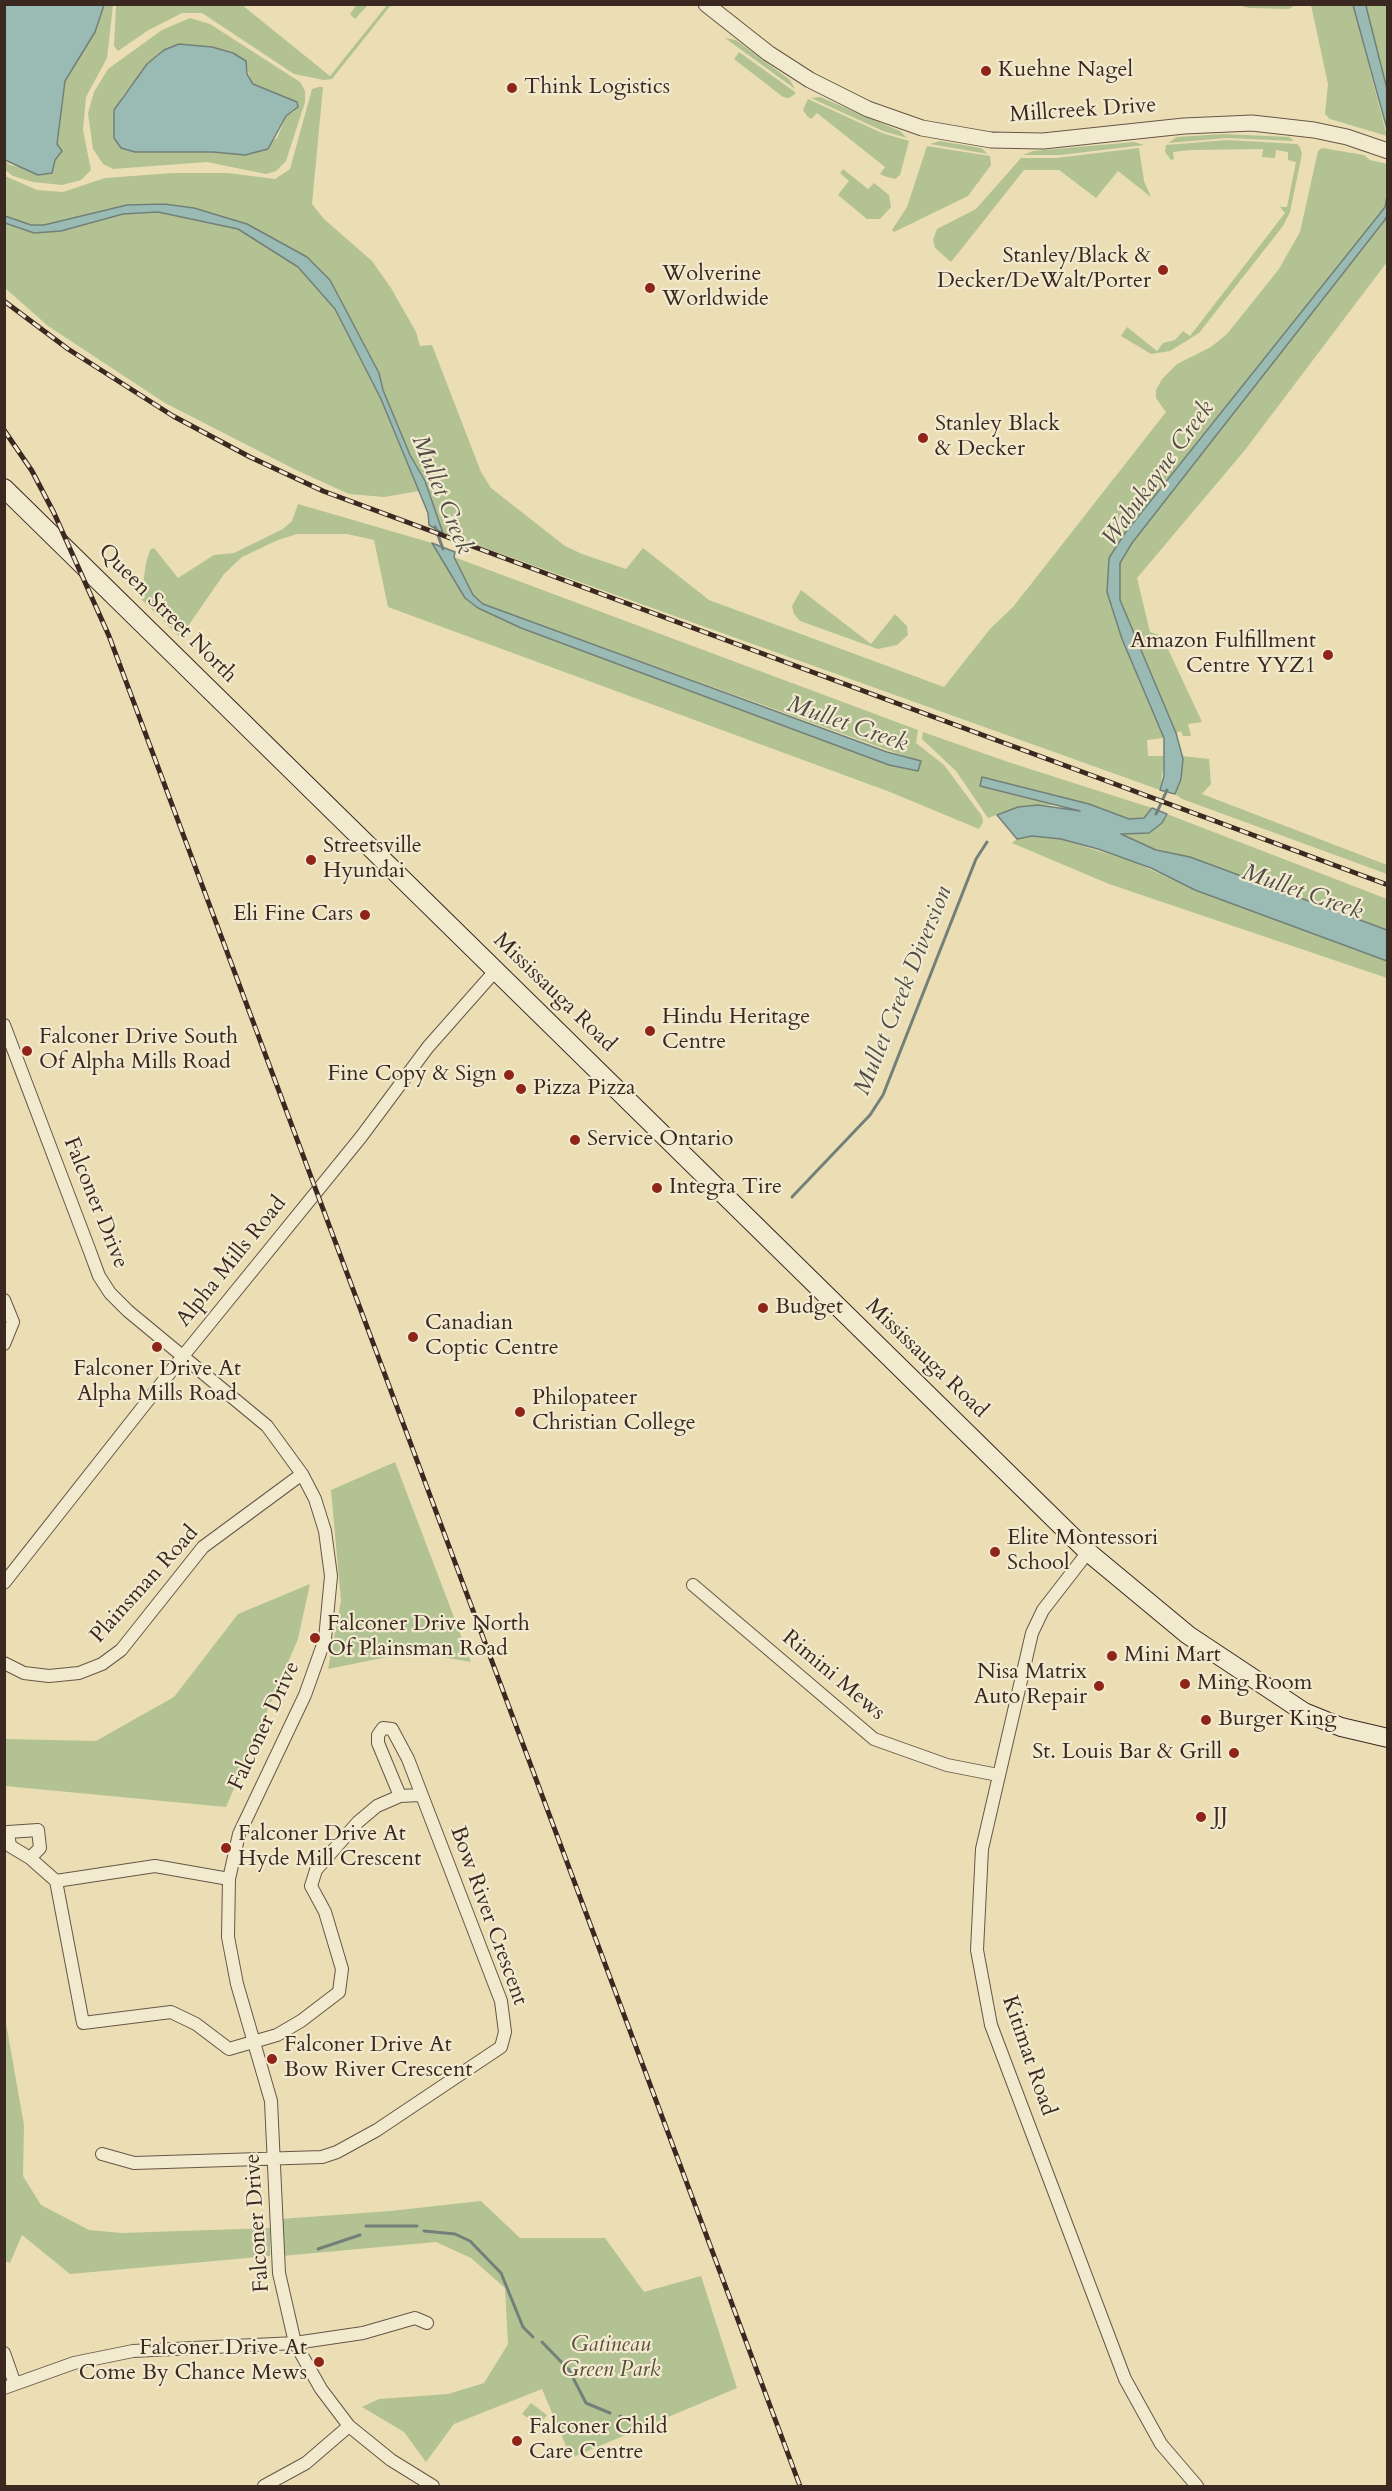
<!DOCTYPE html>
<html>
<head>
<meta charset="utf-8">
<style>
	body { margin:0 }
	#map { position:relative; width:1392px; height:2491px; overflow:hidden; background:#ebdeb5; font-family:Cardo,serif }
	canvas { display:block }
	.frame { position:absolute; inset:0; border:6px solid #3b2821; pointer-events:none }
</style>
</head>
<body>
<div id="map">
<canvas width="1392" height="2491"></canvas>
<div class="frame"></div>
</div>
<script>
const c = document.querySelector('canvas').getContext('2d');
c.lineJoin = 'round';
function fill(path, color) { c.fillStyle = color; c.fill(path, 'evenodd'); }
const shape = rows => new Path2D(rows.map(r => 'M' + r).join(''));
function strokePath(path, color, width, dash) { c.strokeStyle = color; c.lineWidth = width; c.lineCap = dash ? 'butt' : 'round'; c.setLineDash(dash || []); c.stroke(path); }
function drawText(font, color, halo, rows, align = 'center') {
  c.font = font + ' Cardo,serif'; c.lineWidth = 4.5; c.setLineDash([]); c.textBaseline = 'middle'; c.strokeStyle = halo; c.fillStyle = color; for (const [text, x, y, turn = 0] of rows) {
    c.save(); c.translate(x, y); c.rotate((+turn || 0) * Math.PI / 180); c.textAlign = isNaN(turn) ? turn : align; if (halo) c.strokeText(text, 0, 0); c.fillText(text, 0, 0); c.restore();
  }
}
const green = shape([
	[357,4,368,5,355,19,350,14],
	[104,5,113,5,107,58,86,97,83,130,91,170,81,180,62,185,33,182,13,176,5,170,4,160,10,165,52,173,55,160,62,151,57,144,65,81,95,32],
	[116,5,242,5,330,76,387,5,391,5,332,79,324,80,294,74,202,13,182,13,147,31,118,51,114,46],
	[1238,5,1295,5,1289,9,1249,8],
	[1311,5,1353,5,1387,136,1330,119,1325,114,1328,84],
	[1366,5,1387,5,1387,89,1367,10],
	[190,18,210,24,300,82,305,91,305,102,286,161,276,171,266,174,207,162,113,169,103,164,93,149,88,113,94,92,108,69,162,30],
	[179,44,212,47,246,67,253,84,274,95,295,111,286,116,277,138,245,155,213,152,135,152,121,98,147,64,164,50],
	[725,38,736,40,790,80,795,89],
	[739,52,795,92,795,94,789,98,783,97,734,59],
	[319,87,323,87,312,204,324,219,372,261,391,288,416,332,420,346,432,345,481,472,491,488,565,546,582,554,626,569,643,548,709,600,944,687,990,629,1013,607,1166,412,1156,398,1156,390,1162,379,1177,364,1211,347,1227,334,1279,269,1300,232,1318,151,1322,148,1364,155,1370,160,1388,164,1385,207,1125,533,1109,558,1107,592,1123,639,1164,738,1147,740,1148,756,1165,756,1160,790,443,533,425,481,410,455,383,390,379,373,330,280,307,257,247,225,194,208,164,204,44,225,31,225,5,216,5,176,37,190,63,192,105,178,173,173,228,173,275,179,290,169,312,89],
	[820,97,900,131,907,138,883,131,811,98],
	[808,99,882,133,909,141,900,175,895,179,884,176,880,174,885,167,817,113,811,119,807,116,803,110],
	[1223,134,1289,137,1294,141,1227,138,1168,143,1177,137],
	[1227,140,1297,144,1300,147,1302,154,1290,212,1283,226,1199,333,1170,351,1151,354,1121,336,1127,327,1157,351,1163,343,1175,340,1183,331,1190,336,1285,213,1280,207,1287,207,1296,162,1288,160,1288,152,1276,150,1275,158,1262,157,1263,149,1190,150,1173,152,1174,159,1171,160,1165,152,1166,145],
	[940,141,981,148,988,154,930,144],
	[1134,142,1144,145,1060,155,1023,155,1033,151],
	[927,146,990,156,991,165,968,196,894,232,892,230,907,207],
	[1139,148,1144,181,1151,197,1118,171,1096,198,1059,170,1024,170,951,262,935,248,933,240,937,229,976,209,1021,158,1056,158],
	[843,169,868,189,874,183,889,195,891,207,880,219,867,219,838,195,849,181,840,173],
	[158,212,238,229,298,267,335,309,381,399,419,491,384,497,349,494,296,470,165,403,48,326,5,288,4,223,34,233,61,231,123,214],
	[1387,216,1387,262,1245,450,1137,578,1150,632,1162,636,1202,722,1188,724,1191,736,1183,736,1181,731,1176,733,1132,632,1120,600,1120,563,1132,543],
	[298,504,432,543,465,598,889,765,921,762,483,604,473,595,454,557,918,730,916,743,944,765,982,816,983,822,979,829,890,792,388,607,374,540,347,534,297,534,278,540,242,557,224,574,186,629,179,636,141,599,146,563,150,550,154,548,178,578,214,555,234,553,283,529,292,521],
	[801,590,871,644,895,614,907,626,908,635,897,645,878,649,800,621,794,614,792,606],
	[923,732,1008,762,1152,808,1144,818,1129,819,1089,804,980,786,1055,805,1018,807,988,818,956,771,922,739],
	[1182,756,1209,759,1211,784,1202,794,1387,865,1387,874,1182,799,1175,794,1181,779],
	[1167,814,1387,899,1387,930,1190,857,1156,850,1121,834,1149,833,1162,823],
	[1032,836,1061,839,1136,863,1195,890,1387,961,1387,978,1109,884,1012,843,1017,839],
	[395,1462,471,1662,412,1652,328,1669,341,1601,331,1490],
	[310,1584,298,1639,226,1807,5,1786,5,1739,96,1741,174,1697,238,1614],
	[4,2012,24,2125,23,2176,41,2205,89,2230,122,2233,270,2228,270,2256,70,2274,22,2235,10,2263,5,2261],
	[481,2201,520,2238,605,2238,644,2292,701,2276,737,2388,571,2458,542,2389,454,2424,426,2462,404,2432,362,2407,379,2399,448,2394,484,2383,508,2344,505,2288,471,2258,436,2242,282,2256,280,2219,390,2211],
	[531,2403,547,2415,539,2425,522,2414]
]);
const water = shape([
	[4,5,104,5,95,32,65,81,57,144,62,151,55,160,52,173,38,175,5,160,4,5],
	[1353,5,1366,5,1367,10,1387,89,1387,129,1353,5],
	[179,44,212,47,233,53,246,61,247,74,253,84,297,102,298,107,286,116,268,149,245,155,213,152,135,152,121,148,114,138,114,110,147,64,164,50,179,44],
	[1387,195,1387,216,1384,221,1132,543,1120,563,1120,600,1176,733,1183,759,1181,779,1175,794,1160,790,1164,776,1164,738,1122,639,1107,592,1109,558,1125,533,1378,216,1385,207,1387,195],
	[164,204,194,208,247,224,307,257,330,280,379,373,383,390,410,455,425,481,443,533,429,525,428,513,381,399,335,309,298,267,238,229,158,212,123,214,61,231,34,233,5,223,5,216,31,225,44,225,127,205,164,204],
	[432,543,455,552,454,557,473,595,483,604,887,752,921,761,918,771,889,765,521,628,478,608,465,598,432,543],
	[982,777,1089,804,1129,819,1144,818,1152,808,1167,814,1162,823,1149,833,1121,834,1156,850,1190,857,1387,930,1387,961,1195,890,1151,868,1098,849,1061,839,1032,836,1017,839,997,815,1018,807,1038,805,1080,811,980,786,982,777]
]);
const stream = shape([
	[435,527,443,549],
	[1156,814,1167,790],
	[792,1197,870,1115,883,1095,976,859,987,842],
	[366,2226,417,2226],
	[424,2231,455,2234,470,2241,501,2273,523,2327,533,2337],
	[318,2249,360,2235],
	[542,2342,569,2370,586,2403,610,2413],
	[620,2416,626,2419]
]);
const minor = shape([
	[4,1025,89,1249,99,1276,110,1293,128,1311,267,1426,302,1474,315,1499,325,1531,331,1576,325,1639,305,1695,239,1834,229,1879,228,1937,237,1984,271,2101,279,2273,295,2343,321,2389,349,2426,391,2460,433,2486],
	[4,1300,13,1322,4,1344],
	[1088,1552,1043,1610,1032,1633,982,1849,977,1950,991,2025,1125,2379,1161,2444,1197,2486],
	[4,1583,183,1356,361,1137,428,1047,496,970],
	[693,1585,874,1739,947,1765,998,1775],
	[4,1663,24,1673,49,1676,79,1673,102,1664,121,1650,203,1547,302,1474],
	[30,1858,40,1848,38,1830,8,1832,10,1846,30,1858,56,1881],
	[229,1879,155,1866,56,1881,83,2023,171,2012,196,2024,229,2049,277,2035,301,2021,339,1992,342,1969,325,1912,311,1886,316,1870,358,1822,377,1806,400,1796],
	[102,2154,134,2163,322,2157,337,2152,377,2130,501,2047,505,2032,501,2001,408,1759,392,1729,383,1728,378,1735,378,1743,400,1796,420,1795],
	[4,2353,15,2384],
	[4,2388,74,2363,133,2351,295,2343,363,2333,415,2318,427,2323],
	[264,2486,306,2463,349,2426]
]);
const tertiary = shape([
	[706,4,768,53,810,80,868,109,922,128,991,140,1043,141,1184,126,1252,123,1314,130,1347,137,1388,151]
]);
const secondary = shape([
	[4,488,1088,1552,1188,1635,1304,1712,1341,1727,1388,1738]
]);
const rail = shape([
	[4,301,68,349,173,416,250,457,323,491,1388,885],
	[4,430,32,471,54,513,109,636,800,2486]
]);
const markers = [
	[986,71,6,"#8f2418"],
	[512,88,6,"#8f2418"],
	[1163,270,6,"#8f2418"],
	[650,288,6,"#8f2418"],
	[923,438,6,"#8f2418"],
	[1328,655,6,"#8f2418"],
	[311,860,6,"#8f2418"],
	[365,915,6,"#8f2418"],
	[650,1031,6,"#8f2418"],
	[27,1051,6,"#8f2418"],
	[509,1075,6,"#8f2418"],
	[521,1089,6,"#8f2418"],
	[575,1140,6,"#8f2418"],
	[657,1188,6,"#8f2418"],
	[763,1308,6,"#8f2418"],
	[413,1337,6,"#8f2418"],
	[157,1347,6,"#8f2418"],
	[520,1412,6,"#8f2418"],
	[995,1552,6,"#8f2418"],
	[315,1638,6,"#8f2418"],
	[1112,1656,6,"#8f2418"],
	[1185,1684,6,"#8f2418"],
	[1099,1686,6,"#8f2418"],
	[1206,1720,6,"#8f2418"],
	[1234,1753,6,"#8f2418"],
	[1201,1817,6,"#8f2418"],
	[226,1848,6,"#8f2418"],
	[272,2059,6,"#8f2418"],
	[319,2362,6,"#8f2418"],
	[517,2441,6,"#8f2418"]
];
const poiNames = [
	["Kuehne Nagel",998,71],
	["Think Logistics",524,88],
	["Stanley/Black &",1151,257,"right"],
	["Decker/DeWalt/Porter",1151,282,"right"],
	["Wolverine",662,275],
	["Worldwide",662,300],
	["Stanley Black",935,425],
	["& Decker",935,450],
	["Amazon Fulfillment",1316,642,"right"],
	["Centre YYZ1",1316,667,"right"],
	["Streetsville",323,847],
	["Hyundai",323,872],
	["Eli Fine Cars",353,915,"right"],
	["Hindu Heritage",662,1018],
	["Centre",662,1043],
	["Falconer Drive South",39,1038],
	["Of Alpha Mills Road",39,1063],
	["Fine Copy & Sign",497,1075,"right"],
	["Pizza Pizza",533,1089],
	["Service Ontario",587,1140],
	["Integra Tire",669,1188],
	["Budget",775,1308],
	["Canadian",425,1324],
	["Coptic Centre",425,1349],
	["Falconer Drive At",157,1370,"center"],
	["Alpha Mills Road",157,1395,"center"],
	["Philopateer",532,1399],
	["Christian College",532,1424],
	["Elite Montessori",1007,1539],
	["School",1007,1564],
	["Falconer Drive North",327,1625],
	["Of Plainsman Road",327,1650],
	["Mini Mart",1124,1656],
	["Nisa Matrix",1087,1673,"right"],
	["Auto Repair",1087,1698,"right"],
	["Ming Room",1197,1684],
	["Burger King",1218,1720],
	["St. Louis Bar & Grill",1222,1753,"right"],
	["JJ",1213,1817],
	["Falconer Drive At",238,1835],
	["Hyde Mill Crescent",238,1860],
	["Falconer Drive At",284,2046],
	["Bow River Crescent",284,2071],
	["Falconer Drive At",307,2349,"right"],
	["Come By Chance Mews",307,2374,"right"],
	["Falconer Child",529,2428],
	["Care Centre",529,2453]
];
const streetNames = [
	["Millcreek Drive",1083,111,-4],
	["Queen Street North",167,614,45],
	["Mississauga Road",554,993,44],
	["Falconer Drive",95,1203,68],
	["Alpha Mills Road",232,1262,-51],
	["Mississauga Road",926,1359,44],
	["Plainsman Road",145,1585,-48],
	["Rimini Mews",833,1676,40],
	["Falconer Drive",265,1726,-65],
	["Bow River Crescent",488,1916,70],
	["Kitimat Road",1028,2056,71],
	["Falconer Drive",258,2223,-94]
];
const parkNames = [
	["Gatineau",611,2346],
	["Green Park",611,2371]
];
const waterNames = [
	["Wabukayne Creek",1159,474,-54],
	["Mullet Creek",441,495,68],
	["Mullet Creek",847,725,19],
	["Mullet Creek",1302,893,19],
	["Mullet Creek Diversion",904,991,-68]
];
fill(green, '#b2c292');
fill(water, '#99bbb4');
strokePath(water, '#738079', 1.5);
strokePath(stream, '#738079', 3);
strokePath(minor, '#675646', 14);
strokePath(tertiary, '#675646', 17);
strokePath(secondary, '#3b2821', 20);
strokePath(minor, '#f2eacf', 12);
strokePath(tertiary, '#f2eacf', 15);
strokePath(secondary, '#f2eacf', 18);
strokePath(rail, '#3b2821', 5);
strokePath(rail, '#f2eacf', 3, [9]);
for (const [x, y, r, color] of markers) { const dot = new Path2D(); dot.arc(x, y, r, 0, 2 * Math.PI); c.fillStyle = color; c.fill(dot); strokePath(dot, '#f2eacf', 2); }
drawText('22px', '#3b2821', '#f2eacf', poiNames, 'left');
drawText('22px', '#3b2821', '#f2eacf', streetNames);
drawText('italic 22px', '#594e3d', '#f2eacf', parkNames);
drawText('italic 24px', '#524d46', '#f2eacf', waterNames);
</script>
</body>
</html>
